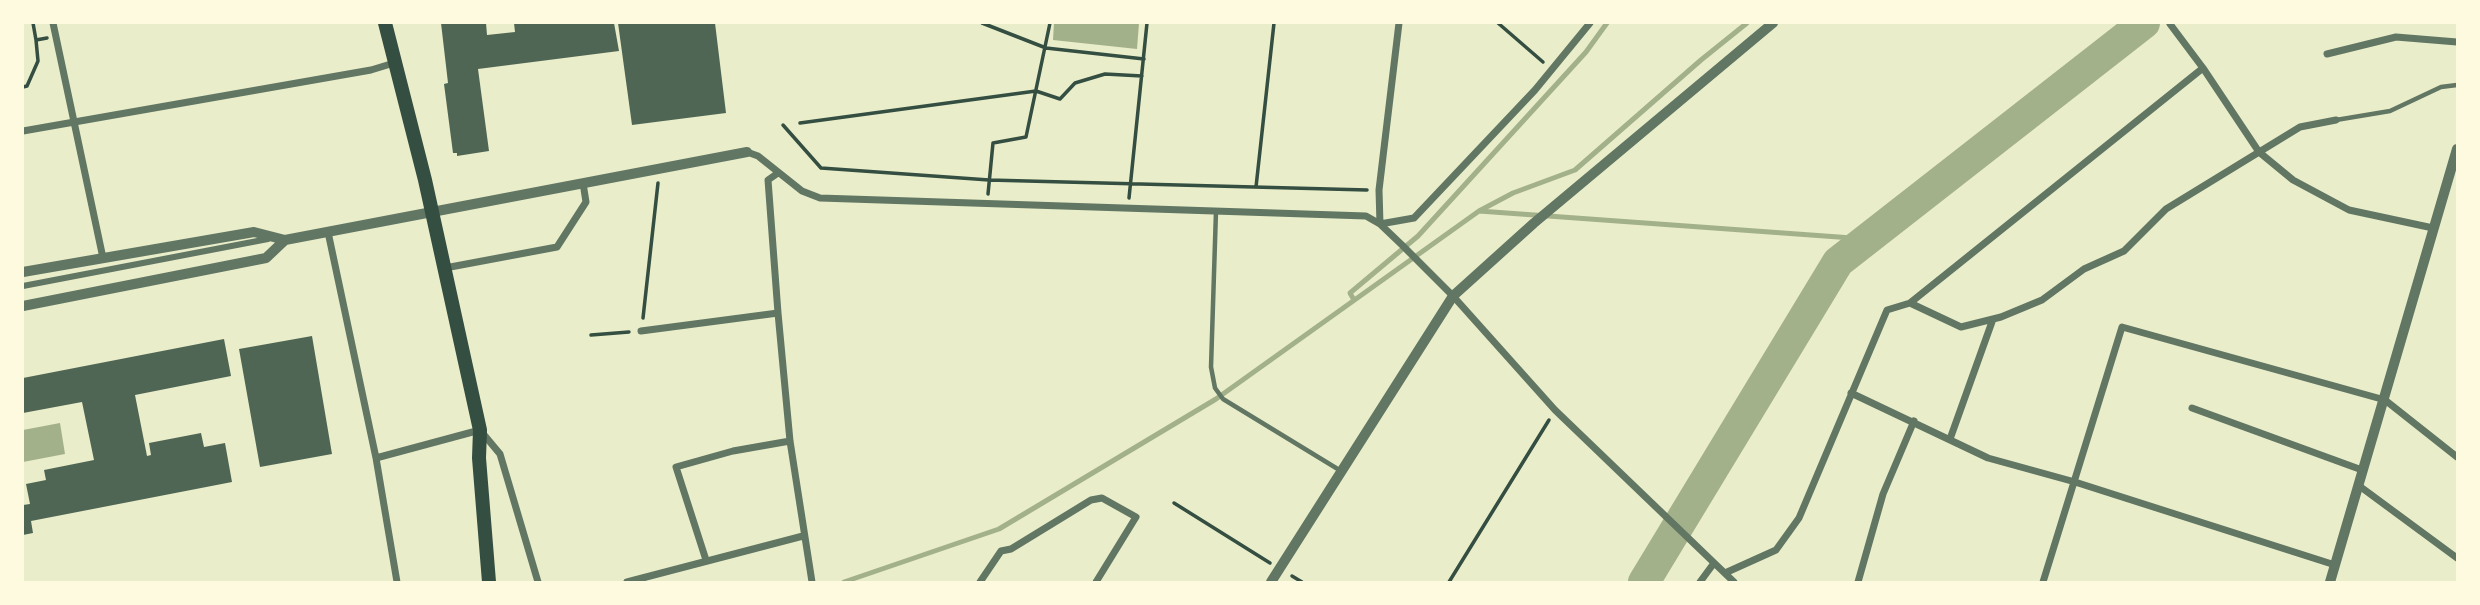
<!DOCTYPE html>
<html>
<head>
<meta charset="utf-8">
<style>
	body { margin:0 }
	#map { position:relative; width:2480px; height:605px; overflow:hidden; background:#e9edc9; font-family:"PT Serif",serif }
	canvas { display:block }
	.frame { position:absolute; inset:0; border:24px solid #fefae0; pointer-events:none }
</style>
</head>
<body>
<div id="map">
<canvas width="2480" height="605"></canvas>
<div class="frame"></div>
</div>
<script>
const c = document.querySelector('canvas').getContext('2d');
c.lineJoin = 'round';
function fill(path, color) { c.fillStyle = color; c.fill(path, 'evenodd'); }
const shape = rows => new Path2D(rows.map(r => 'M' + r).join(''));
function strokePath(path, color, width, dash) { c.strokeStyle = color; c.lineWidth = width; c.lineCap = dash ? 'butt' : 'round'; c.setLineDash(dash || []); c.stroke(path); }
const water = shape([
	[1054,23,1139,23,1137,49,1053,40],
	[60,423,65,454,23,462,23,430]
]);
const stream = shape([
	[1479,211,1513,193,1575,170,1701,60,1747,23],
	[1354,300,1350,293,1418,236,1586,52,1607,23],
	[844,582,999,529,1216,399,1479,211,1866,239]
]);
const river = shape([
	[1644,582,1838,262,2144,23]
]);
const building = shape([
	[441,23,486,23,487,35,515,32,514,23,614,23,619,51,478,69,489,151,457,156,457,153,453,153,444,84,448,83],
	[618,23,715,23,726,113,632,125],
	[312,336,332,454,260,467,239,349],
	[224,339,231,376,135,395,147,456,151,455,149,443,201,433,204,447,225,443,232,482,31,521,33,533,23,535,23,505,30,504,26,484,46,480,44,470,94,460,82,402,23,413,23,378]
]);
const path = shape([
	[33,23,36,40,47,38],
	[982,23,1046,48,1144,59],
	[1498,23,1543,62],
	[23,87,27,86,38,61,36,40],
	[800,123,1036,91,1060,99,1075,83,1105,74,1142,76],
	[783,125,821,168,989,180,1367,190],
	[1256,187,1274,23],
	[988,194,993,143,1026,137,1050,23],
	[1129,198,1147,23],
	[643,318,658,183],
	[591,335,629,332],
	[1174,503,1270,563],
	[1292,576,1302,582],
	[1449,582,1549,420]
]);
const service = shape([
	[2336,120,2390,111,2441,87,2457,85],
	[1216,211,1211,367,1215,388,1223,399,1341,471]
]);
const pedestrian = shape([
	[23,286,268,239]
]);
const minor = shape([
	[53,23,103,258],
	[2170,24,2203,68,2259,152,2293,180,2349,210,2433,228],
	[2327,54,2396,37,2457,42],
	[23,131,371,70,394,63],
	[747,152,758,156,802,191,820,198,1366,216,1380,224,1402,245,1453,296,1555,410,1734,582],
	[778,173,768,180,778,313,790,441,812,582],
	[1380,224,1414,218,1535,90,1590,23],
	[1380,224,1379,190,1399,23],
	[328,232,376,458,397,582],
	[445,268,557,247,586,202,583,183],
	[1910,303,2203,68],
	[641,331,778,313],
	[1851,393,1988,458,2075,482,2335,565],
	[2192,408,2362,470],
	[1950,439,1993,319],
	[376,458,480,430,500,454,538,582],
	[2358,485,2457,558],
	[706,560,676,467,733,451,790,441],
	[1725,573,1776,550,1799,518,1887,310,1910,303,1961,327,2001,317,2042,300,2084,269,2124,251,2166,209,2300,127,2336,120],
	[627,582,803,536],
	[980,582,1001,551,1011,549,1091,500,1102,498,1136,517,1096,582],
	[1700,582,1714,563],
	[1858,582,1883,494,1914,421],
	[2043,582,2122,327,2385,400,2457,457]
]);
const tertiary = shape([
	[23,272,254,232,285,240,747,152],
	[23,306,266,258,285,240],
	[1271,582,1453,296,1534,223,1773,23],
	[2330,582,2457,149]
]);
const primary = shape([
	[385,23,425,180,480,430,479,458,489,582]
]);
fill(water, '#a3b18a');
strokePath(stream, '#a3b18a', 5);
strokePath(river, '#a3b18a', 32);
fill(building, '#4f6655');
strokePath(path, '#344e41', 3.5);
strokePath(service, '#617663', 4.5);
strokePath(pedestrian, '#617663', 6);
strokePath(minor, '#617663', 7);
strokePath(tertiary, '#617663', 10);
strokePath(primary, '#344e41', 14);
</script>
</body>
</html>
